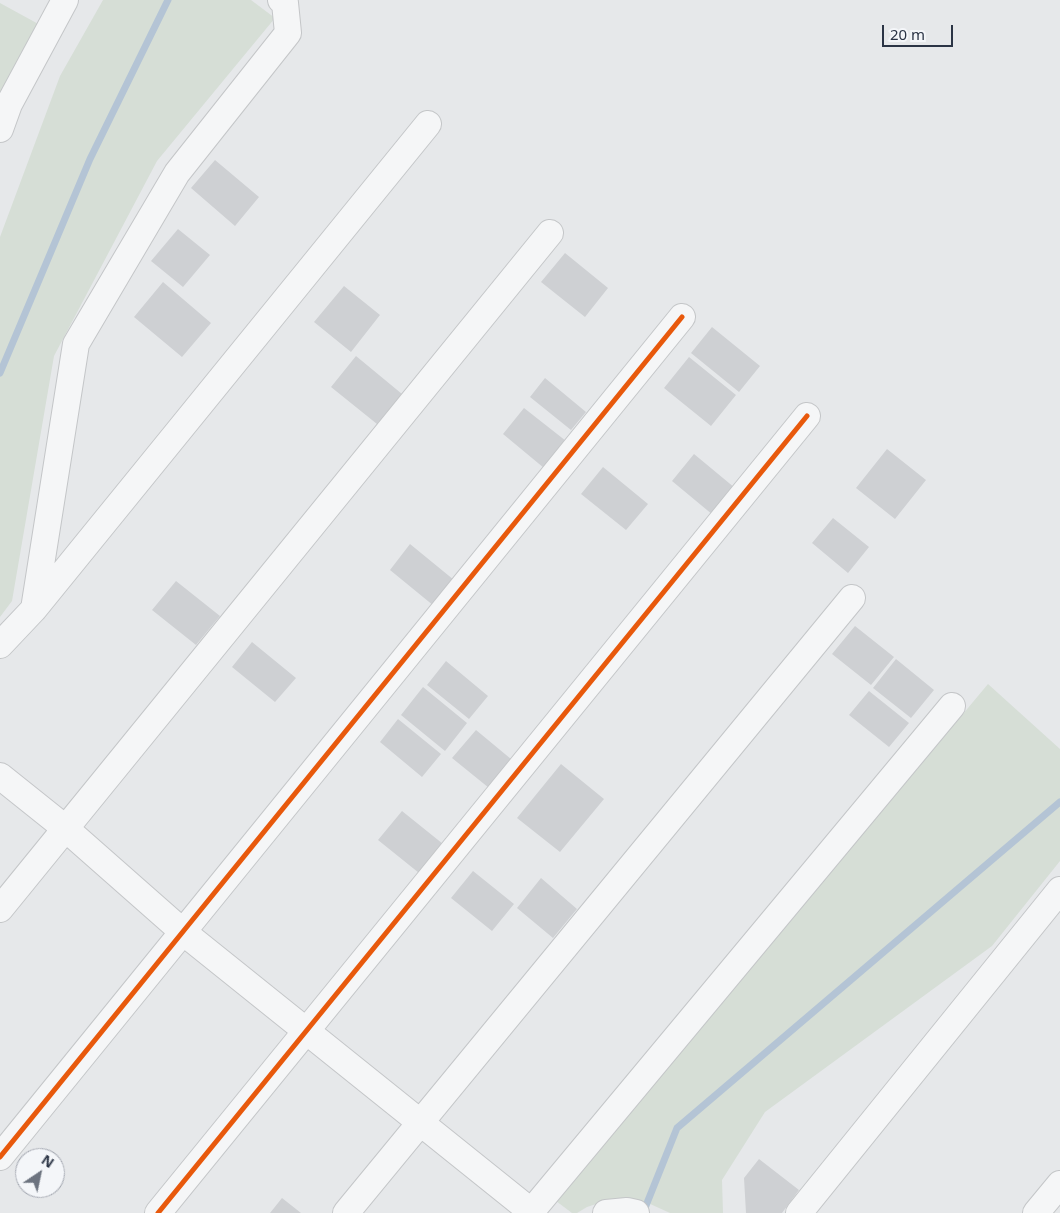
<!DOCTYPE html>
<html>
<head>
<meta charset="utf-8">
<style>
	body { margin:0 }
	#map { position:relative; width:1060px; height:1213px; overflow:hidden; background:#e6e8ea; font-family:"Noto Sans",sans-serif }
	canvas { display:block }
	.north { position:absolute; left:15px; top:1148px; width:50px; height:50px; box-sizing:border-box; background:#f4f6f9; border:1px solid #a4a8b1; border-radius:50%; rotate:34deg; font-size:14px; font-weight:700; line-height:20px; text-align:center; color:#2b3445 }
	.north::after { content:''; display:block; margin:auto; width:18px; height:22px; background:#6c737f; clip-path:polygon(50% 0,100% 100%,50% 72%,0 100%) }
	.scale { position:absolute; left:882px; top:25px; width:71px; height:22px; box-sizing:border-box; border:2px solid #2b3445; border-top:0; padding-left:6px; font-size:15px; line-height:18px; white-space:nowrap; color:#2b3445; -webkit-text-stroke:4px #f4f6f9; paint-order:stroke }
</style>
</head>
<body>
<div id="map">
<canvas width="1060" height="1213"></canvas>
<div class="north">N</div>
<div class="scale">20 m</div>
</div>
<script>
const c = document.querySelector('canvas').getContext('2d');
c.lineJoin = 'round';
function fill(path, color) { c.fillStyle = color; c.fill(path, 'evenodd'); }
const shape = rows => new Path2D(rows.map(r => 'M' + r).join(''));
function strokePath(path, color, width, dash) { c.strokeStyle = color; c.lineWidth = width; c.lineCap = dash ? 'butt' : 'round'; c.setLineDash(dash || []); c.stroke(path); }
const green = shape([
	[103,0,251,0,275,18,157,161,54,356,12,601,0,617,0,237,60,76],
	[0,3,42,26,0,125],
	[988,684,1060,749,1060,861,992,946,765,1112,722,1180,723,1213,670,1213,648,1203,633,1200,602,1202,587,1207,577,1213,572,1213,556,1201]
]);
const stream = shape([
	[0,373,90,159,168,0],
	[643,1213,677,1128,1060,802]
]);
const building = shape([
	[215,160,259,197,235,226,191,188],
	[178,229,210,255,183,287,151,261],
	[565,253,608,288,585,317,541,282],
	[163,282,211,323,182,357,134,317],
	[344,286,380,315,351,352,314,322],
	[712,327,760,366,739,392,691,353],
	[356,356,402,394,377,424,331,387],
	[689,357,736,395,711,426,664,388],
	[545,378,586,412,571,430,530,397],
	[524,408,566,441,544,468,503,434],
	[887,449,926,480,895,519,856,488],
	[694,454,735,488,713,515,672,481],
	[603,467,648,504,626,530,581,494],
	[833,518,869,547,848,573,812,543],
	[410,544,454,580,434,606,390,570],
	[176,581,220,616,196,645,152,610],
	[855,626,894,657,871,685,832,654],
	[252,642,296,678,275,702,232,667],
	[896,659,934,690,911,718,873,688],
	[446,661,488,696,469,719,427,685],
	[423,687,467,723,445,751,401,715],
	[869,691,909,723,889,747,849,715],
	[398,719,441,754,422,777,380,742],
	[476,730,517,764,494,792,452,758],
	[561,764,604,799,560,852,517,818],
	[402,811,448,848,424,877,378,840],
	[473,871,514,904,492,931,451,898],
	[541,878,577,909,553,938,517,908],
	[759,1159,799,1190,782,1213,746,1213,744,1178],
	[282,1198,301,1213,270,1213]
]);
const minor = shape([
	[0,129,9,104,65,0],
	[34,609,76,344,177,173,288,33,285,3,281,0],
	[0,645,34,609,428,124],
	[0,776,65,828,183,932,533,1213],
	[0,909,550,233],
	[0,1157,682,317],
	[158,1213,807,416],
	[346,1213,852,598],
	[530,1213,952,706],
	[606,1213,627,1211,636,1213],
	[799,1213,1060,890],
	[1036,1213,1060,1184]
]);
const cycleway = shape([
	[0,1157,682,317],
	[158,1213,807,416]
]);
fill(green, '#d6ded6');
strokePath(stream, '#b4c4d5', 7);
fill(building, '#ced0d3');
strokePath(minor, '#c4c6c8', 28);
strokePath(minor, '#f5f6f7', 26);
strokePath(cycleway, '#e8590c', 5);
</script>
</body>
</html>
